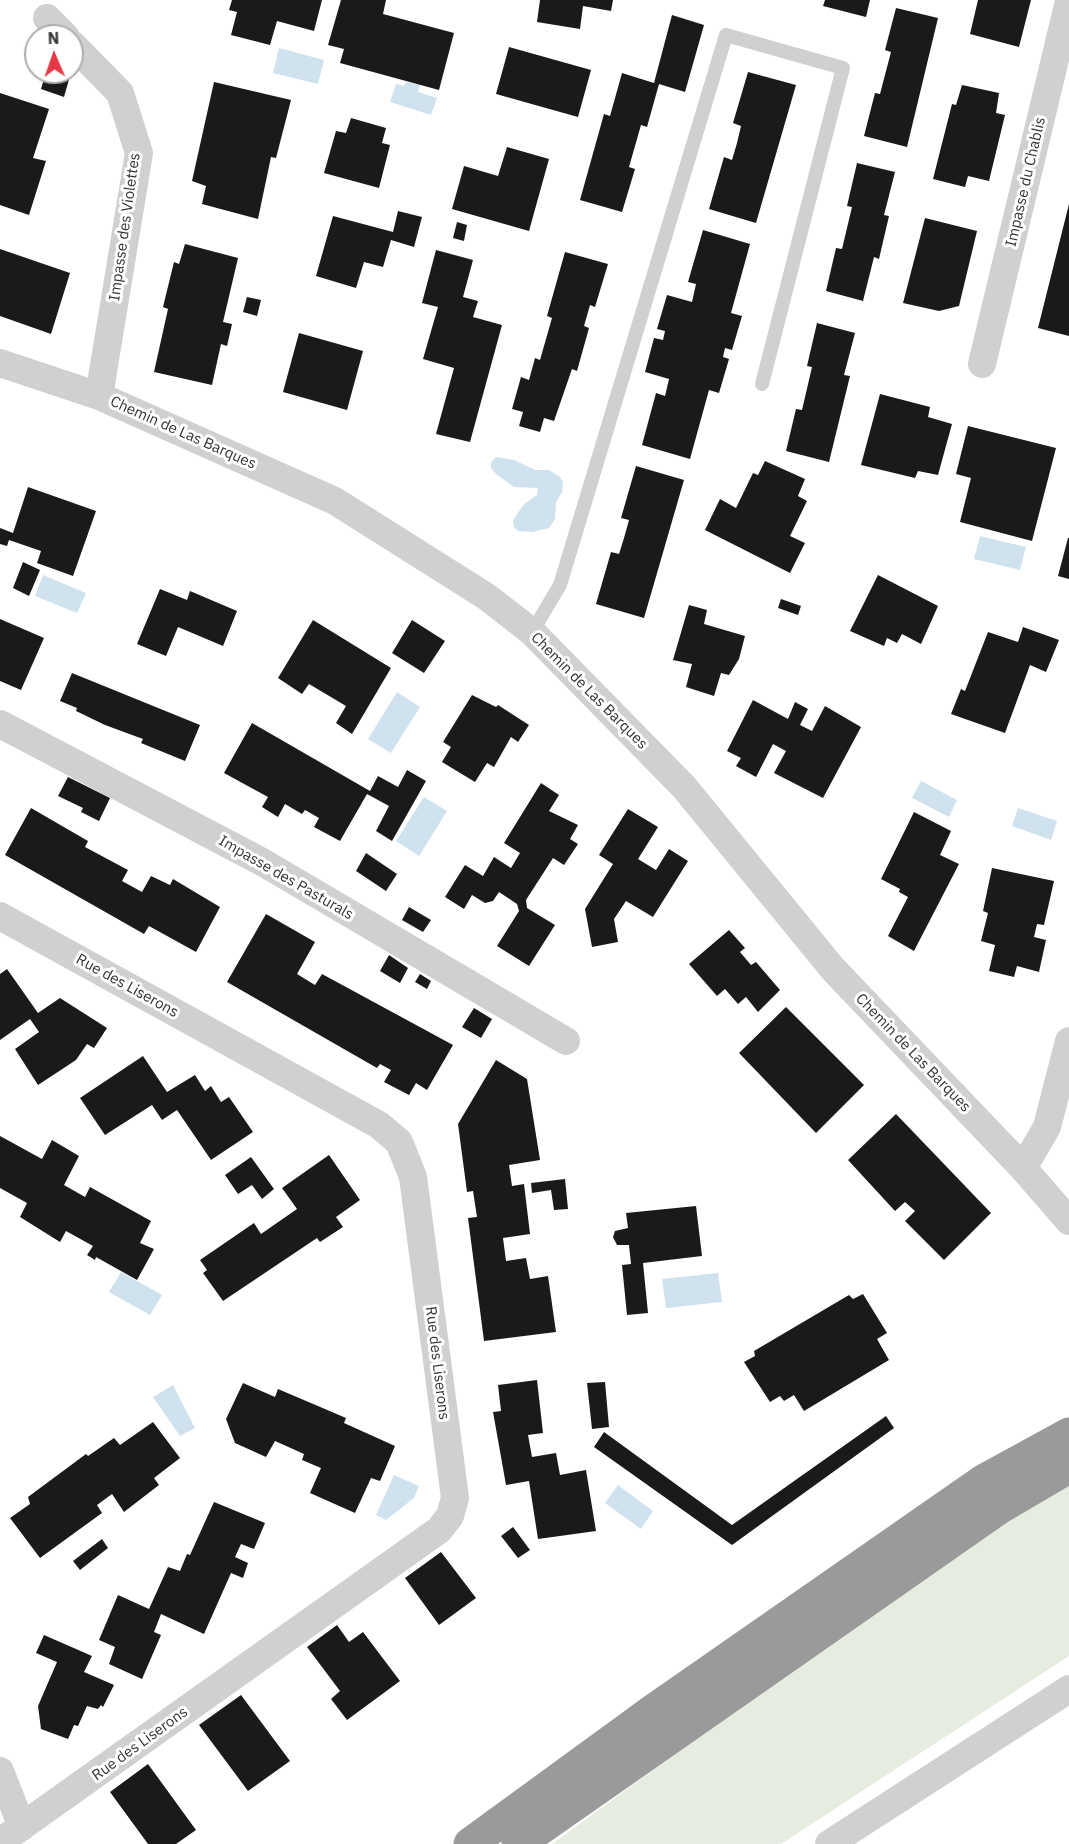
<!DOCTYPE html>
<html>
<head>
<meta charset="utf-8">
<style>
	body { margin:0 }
	#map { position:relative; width:1069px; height:1844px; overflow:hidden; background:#fff; font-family:"IBM Plex Sans",sans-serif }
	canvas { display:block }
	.north { position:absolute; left:24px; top:24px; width:60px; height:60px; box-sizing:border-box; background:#fff; border:2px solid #adadad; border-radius:50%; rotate:358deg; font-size:16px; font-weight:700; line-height:24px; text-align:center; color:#333 }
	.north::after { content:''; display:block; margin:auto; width:21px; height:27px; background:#e63946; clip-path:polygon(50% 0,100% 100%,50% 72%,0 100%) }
</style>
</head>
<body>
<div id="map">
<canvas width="1069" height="1844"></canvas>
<div class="north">N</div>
</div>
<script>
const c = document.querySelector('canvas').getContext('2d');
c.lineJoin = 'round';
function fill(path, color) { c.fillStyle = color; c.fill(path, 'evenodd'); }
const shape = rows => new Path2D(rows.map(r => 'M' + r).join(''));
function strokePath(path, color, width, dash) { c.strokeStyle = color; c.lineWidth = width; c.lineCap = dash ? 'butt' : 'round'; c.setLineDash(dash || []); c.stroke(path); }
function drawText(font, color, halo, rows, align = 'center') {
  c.font = font + ' "IBM Plex Sans",sans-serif'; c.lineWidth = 6; c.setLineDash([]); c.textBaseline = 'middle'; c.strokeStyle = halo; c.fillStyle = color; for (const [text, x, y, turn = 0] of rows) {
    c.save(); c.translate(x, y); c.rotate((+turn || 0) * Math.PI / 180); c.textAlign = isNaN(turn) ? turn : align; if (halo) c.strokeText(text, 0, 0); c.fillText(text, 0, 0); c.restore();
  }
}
const green = shape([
	[1069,1476,1069,1656,781,1844,552,1844,968,1540]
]);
const water = shape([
	[279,48,324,60,318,84,273,73],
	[406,82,420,85,418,92,437,98,431,115,390,102,396,84,404,86],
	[496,457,514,460,535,470,549,470,560,477,563,482,562,492,556,502,555,519,549,528,533,532,518,531,514,527,513,520,524,504,537,495,538,488,514,487,496,474,491,468,491,462],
	[980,536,1026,547,1020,570,974,559],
	[43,575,86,593,77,613,35,596],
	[397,692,420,707,391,753,368,739],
	[921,781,957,800,949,817,912,798],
	[424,797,447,811,419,856,396,841],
	[1018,808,1057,821,1051,840,1012,826],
	[121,1272,162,1295,150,1315,109,1292],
	[718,1273,722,1302,666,1308,662,1279],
	[173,1385,195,1428,180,1436,153,1397],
	[394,1475,419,1486,414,1498,386,1520,376,1515],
	[618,1485,653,1511,641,1529,605,1503]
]);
const building = shape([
	[232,0,322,0,314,31,277,21,270,45,231,35,237,12,229,10],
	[341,0,386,0,383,14,454,33,439,90,340,63,344,49,328,45],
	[540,0,613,0,611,11,583,6,580,29,537,22],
	[825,0,870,0,866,17,823,6],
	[978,0,1031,0,1019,47,970,34],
	[896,8,938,18,907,147,864,136,875,93,880,94,891,52,885,50],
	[672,15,704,25,685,92,659,84,647,127,641,125,629,167,635,169,622,212,580,200,604,114,610,116,622,73,654,83],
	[509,47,591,70,578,117,496,94],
	[46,72,70,76,64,97,41,89],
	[748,72,796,85,756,223,709,209,724,157,732,160,737,143,741,126,733,123],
	[214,82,291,100,276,158,271,157,258,219,202,204,206,186,192,181],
	[962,85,999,93,996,113,1005,115,989,181,968,176,965,187,933,179,952,104,956,105],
	[0,93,49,109,33,158,46,161,29,215,0,205],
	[351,118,386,128,382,143,390,145,379,188,324,173,336,131,346,133],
	[507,147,549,159,529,231,452,209,464,166,498,176],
	[857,163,895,172,884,215,889,216,879,259,874,257,863,301,826,291,836,248,842,249,852,207,847,206],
	[1069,204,1069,336,1038,328],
	[398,211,422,217,414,247,391,240,383,267,364,262,356,288,316,276,333,216,393,232],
	[925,218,977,231,959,306,939,311,903,303],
	[457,222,467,225,464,241,453,238],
	[703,230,750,244,731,313,742,316,732,350,725,348,723,357,729,359,719,393,709,390,690,459,642,445,656,393,665,396,669,379,645,372,654,338,663,340,665,331,657,329,667,295,692,302,696,284,688,282],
	[185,244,238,258,223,322,232,324,227,346,221,344,212,385,154,372,168,309,163,307,174,262,179,264],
	[0,249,70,273,51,334,0,316],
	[436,250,473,260,463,297,478,301,473,317,502,325,470,442,436,434,454,368,423,359,438,307,422,303],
	[565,252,608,264,595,307,590,305,584,326,589,328,577,371,572,369,554,421,544,418,540,432,519,426,523,412,512,409,521,377,529,380,535,358,540,360,552,318,547,316],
	[247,297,261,300,257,316,243,312],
	[817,323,855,333,844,375,850,376,829,462,786,451,796,409,802,410,812,367,807,366],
	[299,333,363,351,347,410,283,392],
	[880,394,930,407,928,417,952,424,938,475,918,471,915,478,861,465],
	[968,426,1056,448,1032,541,960,522,971,478,956,474],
	[765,461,805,479,798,496,807,501,790,536,805,543,790,573,705,530,720,499,736,508,753,473,758,475],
	[636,466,684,480,644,618,596,604,611,552,619,554,624,538,629,520,621,518],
	[28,487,96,511,73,576,37,563,41,551,9,540,7,546,0,544,0,528,13,533],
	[1068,538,1069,538,1069,579,1058,576],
	[23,562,40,570,29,596,13,588],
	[878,575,938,606,921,644,902,634,897,643,887,638,884,646,850,631],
	[160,589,187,600,190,591,237,611,223,646,178,627,166,656,137,644],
	[781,599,801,606,798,615,778,608],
	[689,605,707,610,704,624,745,636,739,659,729,675,721,673,714,696,686,687,692,664,673,660],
	[0,619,44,638,21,690,0,681],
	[313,620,391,668,352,734,336,723,346,706,309,684,302,694,278,678],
	[412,620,445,641,424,673,392,653],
	[1023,627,1059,640,1046,672,1030,665,1005,733,951,714,961,689,965,691,988,632,1018,642],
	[72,673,200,725,185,761,141,743,143,739,105,725,76,711,77,708,60,701],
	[472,695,496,707,498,705,529,725,518,742,511,737,494,767,487,763,475,782,442,762,451,747,443,742],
	[753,700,788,719,795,702,808,709,800,725,812,731,825,706,861,727,823,798,774,773,786,751,773,744,756,777,736,766,741,758,727,751],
	[252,723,370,791,378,776,398,787,407,770,426,781,392,841,376,831,389,806,367,794,340,841,314,827,319,818,305,810,302,814,285,804,278,817,262,807,268,797,224,773],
	[68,777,110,798,99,821,81,812,83,808,58,796],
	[541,783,559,795,549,811,578,825,570,839,578,844,564,865,553,858,526,900,527,908,555,925,529,966,497,946,519,911,517,904,499,892,493,901,485,903,472,895,464,909,445,897,465,865,483,876,494,857,511,868,520,853,504,843],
	[31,808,88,841,85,847,128,870,122,881,142,892,151,876,170,885,173,879,220,907,196,952,149,926,144,934,5,855],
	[628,809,658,827,638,859,656,870,669,849,688,861,653,917,626,901,614,919,618,942,592,947,585,909,613,864,599,855],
	[914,812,951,831,940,855,959,864,914,951,888,936,908,897,899,892,900,889,881,879],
	[366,853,397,874,386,891,356,871],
	[992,868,1054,881,1044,925,1037,924,1034,937,1046,940,1039,972,1017,966,1014,977,989,971,995,945,981,941,988,913,983,911],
	[409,907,431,920,423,932,402,920],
	[266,914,315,942,297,974,315,985,322,974,453,1045,427,1090,416,1083,409,1095,384,1082,391,1070,380,1064,377,1068,227,982],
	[729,930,745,948,740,952,751,965,756,962,780,990,758,1012,746,997,738,1004,725,989,717,996,689,964],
	[389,955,408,968,400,983,380,971],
	[7,969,38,1013,60,998,107,1028,94,1048,87,1044,76,1060,38,1085,15,1049,39,1032,30,1019,0,1040,0,974],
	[420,974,431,981,427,989,415,982],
	[786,1007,864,1085,816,1133,739,1053],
	[474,1008,492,1019,481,1038,462,1027],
	[143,1056,167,1092,195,1075,205,1091,211,1086,221,1102,229,1097,253,1132,211,1160,177,1110,162,1120,152,1105,105,1135,80,1098],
	[496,1060,527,1079,540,1160,509,1165,512,1186,524,1184,530,1234,503,1238,506,1261,526,1258,530,1279,548,1276,556,1332,484,1341,468,1218,477,1217,473,1191,467,1192,458,1124],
	[896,1114,991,1213,944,1260,905,1221,915,1211,905,1202,895,1211,848,1160],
	[0,1136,42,1159,52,1140,79,1156,64,1185,85,1197,90,1187,151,1221,140,1243,154,1249,137,1280,96,1257,95,1260,87,1255,93,1246,66,1231,60,1242,20,1217,27,1203,0,1188],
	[329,1155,360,1200,336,1217,343,1227,320,1242,317,1238,223,1301,203,1273,207,1270,200,1260,254,1223,261,1234,297,1209,282,1188],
	[251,1157,274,1189,262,1199,252,1185,238,1194,225,1175],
	[565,1179,568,1209,554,1210,551,1190,532,1193,531,1183],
	[696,1206,702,1256,643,1263,648,1313,627,1315,622,1265,631,1264,629,1245,617,1245,613,1237,615,1231,628,1228,626,1213],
	[863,1294,887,1333,877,1339,889,1360,804,1411,794,1395,784,1401,780,1396,770,1402,744,1362,755,1356,754,1351,849,1295,853,1299],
	[537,1380,543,1433,528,1435,532,1457,556,1453,560,1475,586,1470,596,1531,538,1539,529,1481,506,1485,493,1412,501,1411,498,1385],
	[605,1382,609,1427,592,1429,587,1383],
	[243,1383,275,1397,278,1389,346,1418,344,1423,395,1446,380,1481,371,1478,355,1513,310,1493,321,1468,302,1460,304,1454,275,1441,266,1457,235,1443,226,1419],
	[886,1416,894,1428,732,1545,594,1447,604,1432,732,1525],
	[153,1422,180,1458,154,1478,159,1485,124,1512,112,1494,97,1505,102,1513,40,1558,10,1518,30,1504,28,1497,86,1454,88,1456,114,1438,120,1445],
	[214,1502,265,1523,254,1549,241,1544,235,1557,248,1563,243,1578,231,1573,204,1634,161,1614,154,1632,161,1635,142,1679,109,1664,115,1647,99,1640,118,1595,149,1609,168,1567,180,1571,187,1554,190,1555],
	[513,1527,530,1550,518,1558,501,1536],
	[102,1539,108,1548,80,1570,73,1561],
	[441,1552,476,1598,439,1625,405,1578],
	[337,1625,349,1642,363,1632,400,1681,347,1720,331,1699,340,1691,307,1647],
	[44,1635,92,1656,84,1672,114,1685,103,1707,101,1705,98,1709,87,1706,78,1726,74,1725,68,1739,41,1729,38,1706,57,1662,36,1653],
	[241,1695,290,1761,248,1791,199,1725],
	[148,1764,196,1830,176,1844,148,1844,110,1792]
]);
const lane = shape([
	[532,632,560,585,726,35,843,68,762,384]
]);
const street = shape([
	[47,18,65,36],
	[72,44,120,93,139,153,99,396],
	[0,363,99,396,335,501,487,597,532,632,684,787,833,969,1023,1168,1069,1221],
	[982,364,1069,1],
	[0,724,264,863,566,1041],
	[0,916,379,1125,399,1142,413,1177,455,1498,450,1516,439,1530,0,1842],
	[1023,1168,1047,1127,1069,1041],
	[0,1771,22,1827],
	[829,1844,1069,1689]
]);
const highway = shape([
	[470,1844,651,1712,983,1481,1069,1434],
	[518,1844,999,1508,1069,1467]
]);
const streetNames = [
	["Impasse du Chablis",1026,182,-77],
	["Impasse des Violettes",125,227,-82],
	["Chemin de Las Barques",183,433,24],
	["Chemin de Las Barques",589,691,45],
	["Impasse des Pasturals",286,878,30],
	["Rue des Liserons",127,986,29],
	["Chemin de Las Barques",913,1053,46],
	["Rue des Liserons",437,1363,83],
	["Rue des Liserons",140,1744,-36]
];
fill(green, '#e6ecdf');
fill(water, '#cfe2ee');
fill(building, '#1a1a1a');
strokePath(lane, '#d0d0d0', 14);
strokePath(street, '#d0d0d0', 28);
strokePath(highway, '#9a9a9a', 33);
drawText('15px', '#333', '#fff', streetNames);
</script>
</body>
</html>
